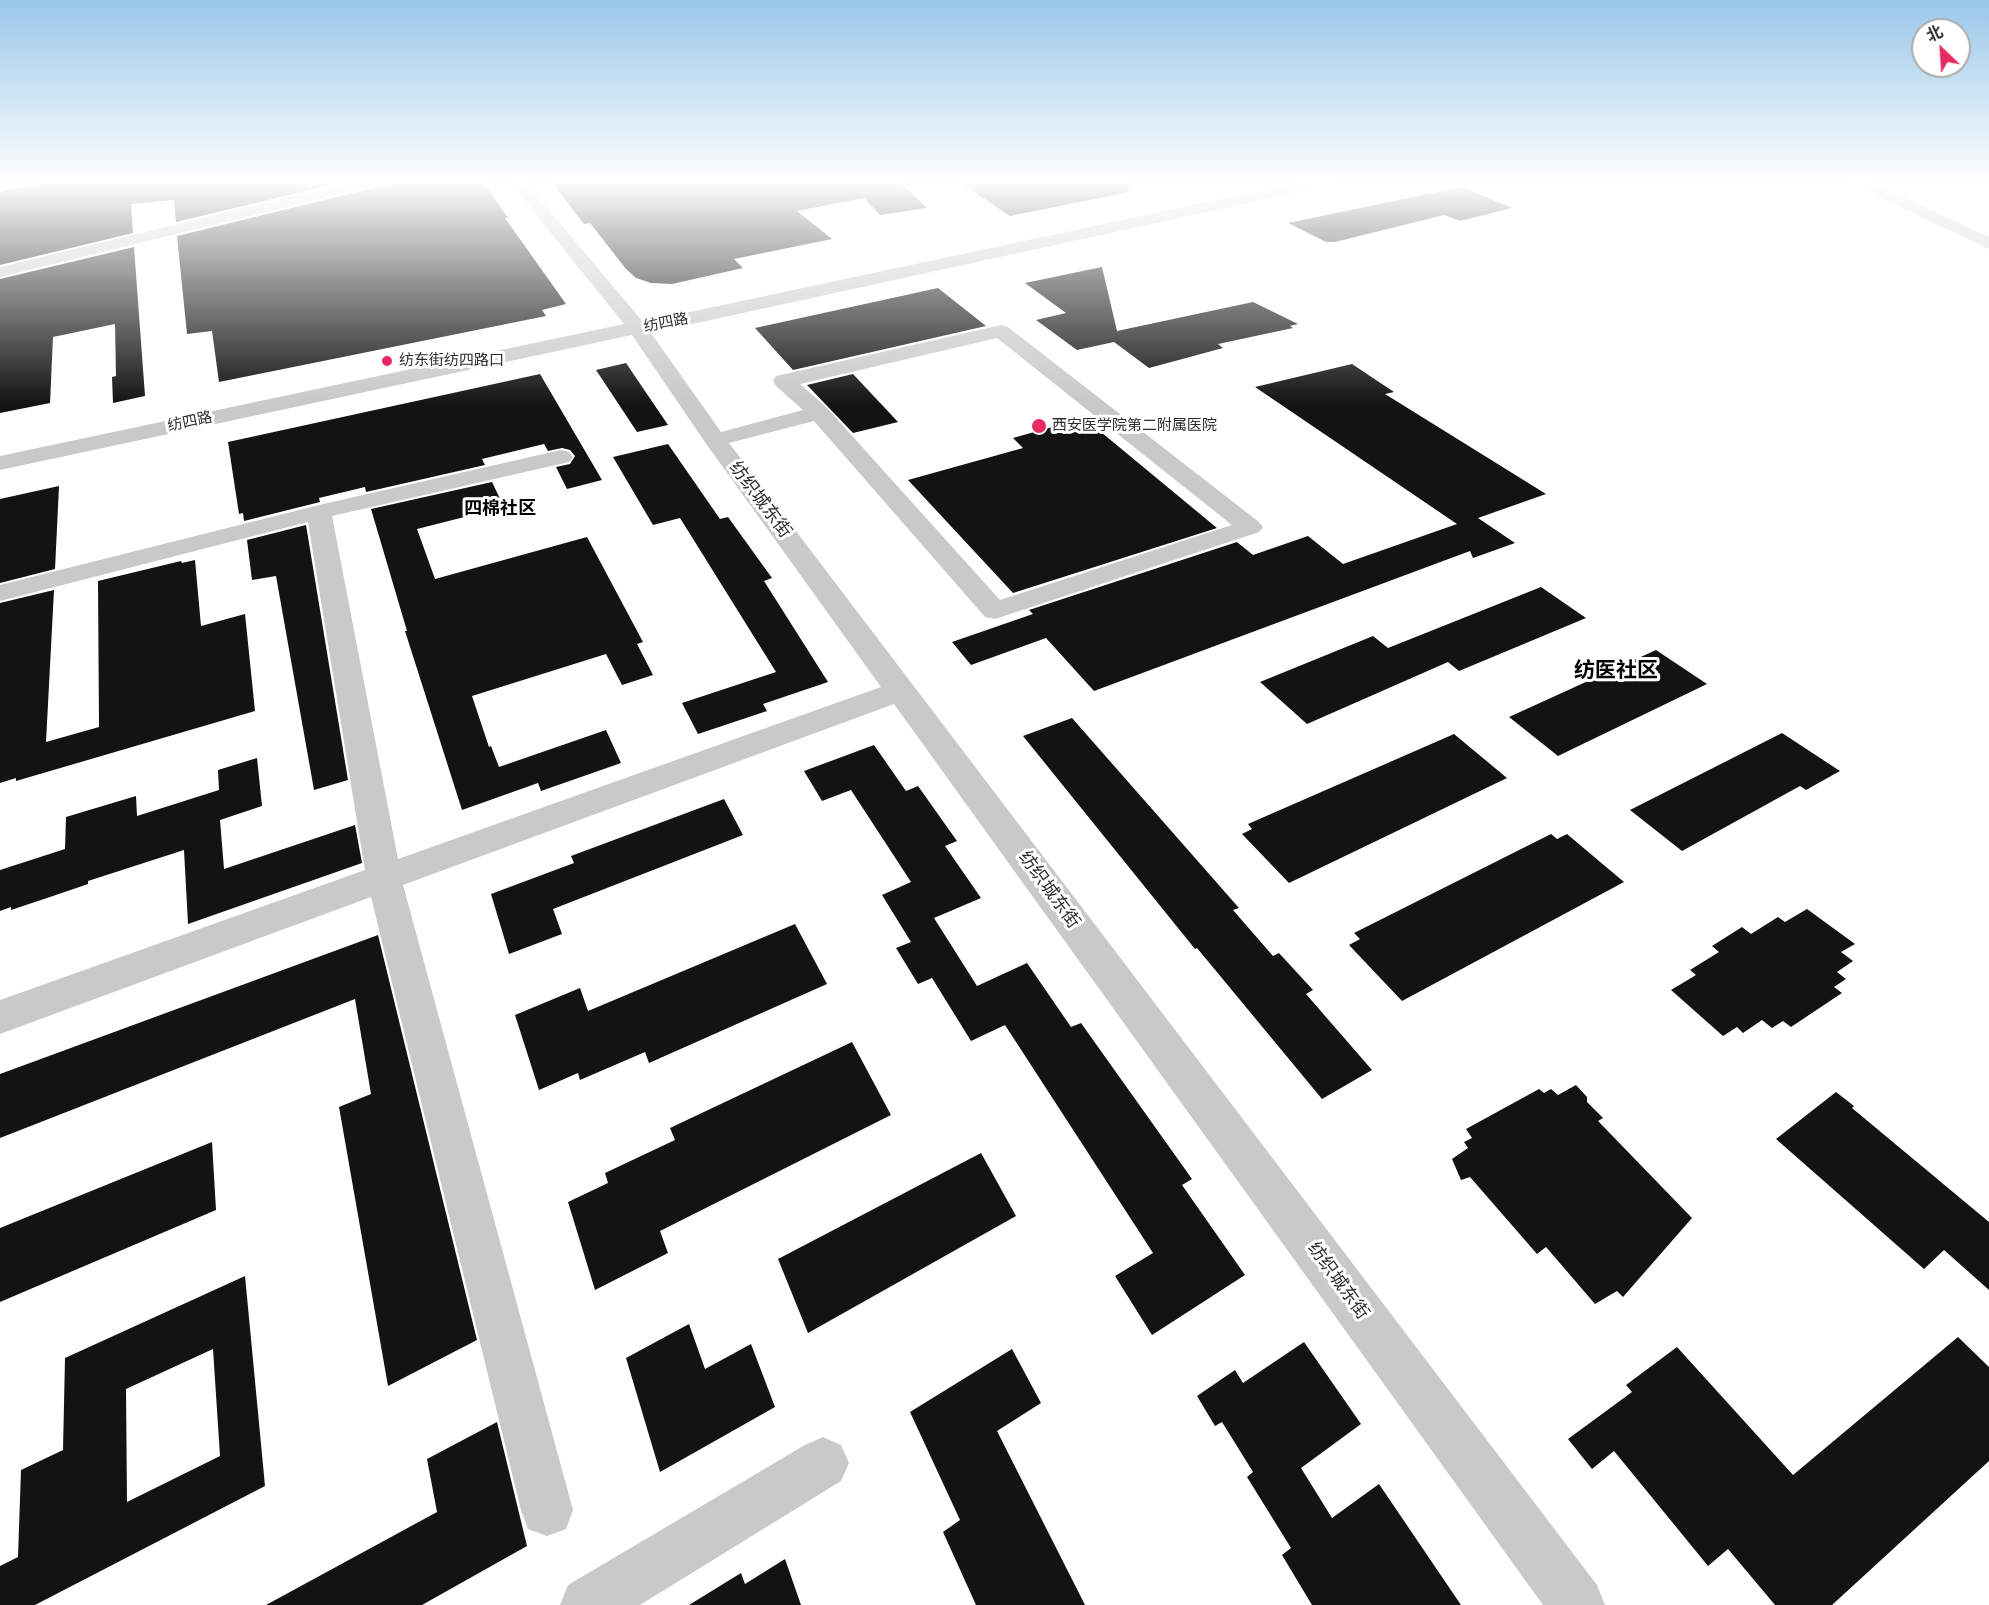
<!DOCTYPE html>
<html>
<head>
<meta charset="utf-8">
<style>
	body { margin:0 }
	#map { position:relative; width:1989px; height:1605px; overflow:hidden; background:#fff; font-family:Manrope,"Noto Sans SC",sans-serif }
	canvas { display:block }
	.north { position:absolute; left:1911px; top:18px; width:60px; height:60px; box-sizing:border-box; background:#fff; border:2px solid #ababab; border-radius:50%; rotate:335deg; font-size:16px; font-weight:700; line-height:24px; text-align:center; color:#2c2c2c }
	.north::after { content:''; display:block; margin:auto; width:21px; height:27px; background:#e62b61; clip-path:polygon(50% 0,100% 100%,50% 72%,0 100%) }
</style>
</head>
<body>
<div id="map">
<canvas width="1989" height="1605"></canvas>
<div class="north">北</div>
</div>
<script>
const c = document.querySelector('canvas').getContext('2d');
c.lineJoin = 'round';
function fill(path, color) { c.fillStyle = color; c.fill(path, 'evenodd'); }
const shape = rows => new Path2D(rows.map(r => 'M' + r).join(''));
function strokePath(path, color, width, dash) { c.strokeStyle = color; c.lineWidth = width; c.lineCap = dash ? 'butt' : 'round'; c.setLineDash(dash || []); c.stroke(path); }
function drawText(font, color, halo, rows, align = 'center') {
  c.font = font + ' Manrope,"Noto Sans SC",sans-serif'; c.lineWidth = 6; c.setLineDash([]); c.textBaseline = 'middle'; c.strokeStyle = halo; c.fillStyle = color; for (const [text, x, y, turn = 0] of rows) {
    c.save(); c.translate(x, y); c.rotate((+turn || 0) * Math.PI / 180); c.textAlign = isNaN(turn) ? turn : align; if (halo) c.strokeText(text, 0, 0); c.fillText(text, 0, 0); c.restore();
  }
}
const building = shape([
	[57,180,352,180,176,222,174,200,131,204,133,233,0,265,0,192],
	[389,180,482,180,508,218,505,218,566,304,542,310,546,316,219,382,212,331,187,334,177,236,386,185],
	[550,180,898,180,927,208,880,215,864,198,797,211,832,239,734,259,743,268,672,284,651,283,636,278,626,269,590,223,584,224],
	[956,180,1128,180,1129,192,1010,216],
	[1462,187,1512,208,1460,221,1444,215,1335,242,1326,242,1288,223],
	[134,247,145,396,113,403,112,377,116,376,115,324,53,337,50,403,0,413,0,279],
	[1102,267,1117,331,1253,302,1298,324,1290,326,1293,328,1218,344,1223,348,1149,368,1114,342,1077,350,1036,320,1066,313,1025,283],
	[938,288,986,326,793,370,755,328],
	[626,363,668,425,637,432,596,370],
	[1352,364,1394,392,1385,394,1546,494,1478,518,1515,543,1473,558,1470,551,1094,691,1046,638,971,665,952,642,1033,614,1029,610,1237,542,1253,555,1308,536,1343,564,1457,524,1255,387],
	[540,374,602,480,567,489,556,467,570,464,575,456,570,450,562,448,548,451,544,444,482,459,485,465,366,492,365,487,319,498,320,502,244,521,243,513,239,514,228,442],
	[853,374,898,422,853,433,807,385],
	[1084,418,1217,528,1013,593,908,480,1023,448,1013,438],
	[668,444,720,519,728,517,772,578,764,581,828,682,763,704,767,711,698,734,682,703,776,672,680,518,653,525,613,457],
	[492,482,504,507,417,529,435,579,587,537,643,642,637,644,653,675,622,685,606,654,472,696,489,747,491,746,499,767,606,730,621,763,541,791,538,783,462,810,405,631,407,631,371,509],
	[59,486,55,569,0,583,0,499],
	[306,525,348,780,314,790,276,576,252,580,247,540],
	[195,560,201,626,245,614,255,711,16,781,16,778,0,783,0,603,54,590,46,742,99,727,98,581,181,561,182,563],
	[1541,587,1586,618,1459,671,1448,662,1307,724,1260,682,1373,636,1388,648],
	[1656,650,1707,684,1558,756,1509,717],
	[1072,718,1239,908,1233,910,1273,956,1279,953,1313,990,1306,994,1372,1070,1322,1099,1197,948,1195,949,1023,736],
	[1782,733,1840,771,1806,790,1800,786,1682,851,1630,810],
	[1454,734,1507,778,1289,883,1242,834,1252,829,1248,824],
	[874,745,906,791,918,786,957,841,945,846,981,898,934,918,977,986,1027,963,1071,1027,1081,1023,1192,1179,1182,1185,1245,1275,1152,1335,1115,1276,1153,1253,1005,1025,971,1041,932,978,918,984,896,948,911,942,882,895,911,882,851,790,822,801,804,771],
	[257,758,262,806,220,820,224,869,355,825,362,863,188,924,184,850,88,881,88,884,53,896,11,910,11,907,0,911,0,870,65,849,66,817,136,796,137,816,219,790,218,770],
	[724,799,743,835,553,909,562,934,509,954,491,894,574,863,571,856],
	[1551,834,1557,839,1567,834,1624,882,1402,1001,1349,945,1360,939,1354,933],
	[1807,909,1855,944,1841,952,1853,961,1837,972,1846,979,1834,987,1842,993,1791,1027,1783,1021,1772,1028,1762,1020,1743,1033,1737,1027,1723,1036,1671,990,1696,975,1690,970,1719,952,1712,946,1742,927,1751,934,1778,917,1785,922],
	[795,924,827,984,649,1063,645,1052,580,1080,578,1073,539,1090,515,1015,580,988,588,1011],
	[378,935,477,1340,388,1386,339,1107,371,1094,355,999,0,1138,0,1074],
	[852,1042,891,1115,660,1231,668,1253,595,1290,568,1202,608,1183,605,1173,675,1140,670,1128],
	[1576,1085,1587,1097,1587,1102,1603,1118,1598,1121,1692,1218,1623,1297,1617,1291,1595,1304,1546,1247,1537,1254,1470,1177,1461,1180,1452,1159,1468,1148,1464,1142,1472,1138,1466,1129,1539,1089,1544,1093,1551,1089,1558,1095],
	[1836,1092,1854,1106,1852,1108,1989,1222,1989,1290,1944,1250,1924,1269,1776,1139],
	[212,1142,216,1210,0,1302,0,1228],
	[981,1153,1016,1216,808,1333,778,1259],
	[245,1276,265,1486,35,1605,0,1605,0,1566,18,1557,21,1470,63,1450,65,1358],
	[213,1349,220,1456,127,1502,126,1389],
	[689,1324,705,1369,751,1344,775,1407,660,1472,626,1358],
	[1958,1337,1989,1367,1989,1461,1832,1605,1775,1605,1728,1549,1708,1566,1614,1451,1592,1469,1568,1439,1632,1392,1626,1385,1677,1347,1793,1475],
	[1304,1342,1361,1424,1301,1468,1332,1518,1379,1484,1461,1605,1312,1605,1282,1555,1291,1548,1247,1477,1253,1472,1222,1422,1215,1426,1197,1396,1235,1370,1243,1383],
	[1012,1349,1041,1403,997,1431,1085,1605,976,1605,943,1532,960,1520,910,1412],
	[497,1422,527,1546,422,1605,266,1605,437,1512,427,1459],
	[785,1559,801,1605,689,1605,741,1573,745,1584]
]);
const minor = shape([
	[361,180,387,180,385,183,0,277,0,267,361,180],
	[508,180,524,180,643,322,1310,180,1339,180,1337,183,1331,185,651,333,721,432,803,410,776,386,773,381,776,376,1001,325,1008,327,1259,522,1263,527,1259,532,995,619,985,617,814,421,729,443,1597,1585,1605,1605,1543,1605,894,704,403,885,573,1510,566,1529,547,1536,528,1529,521,1510,371,897,0,1034,0,1000,365,870,308,522,0,601,0,585,319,505,561,450,569,452,573,457,569,462,332,516,398,859,881,687,707,445,632,335,0,470,0,456,624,324,508,180],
	[997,338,1232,525,1000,600,827,408,800,384,997,338],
	[1847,180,1867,180,1989,237,1989,249,1849,183,1847,180],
	[823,1437,841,1445,849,1463,841,1481,640,1605,560,1605,568,1585,805,1445,823,1437]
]);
const markers = [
	[387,361,6,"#e62b61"],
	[1039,426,8,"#e62b61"]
];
const farStreetnames = [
	["纺四路",666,323,-11],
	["纺四路",190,422,-12]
];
const farPoinames = [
	["纺东街纺四路口",399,361],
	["西安医学院第二附属医院",1052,426]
];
const streetNames = [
	["纺织城东街",760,500,53],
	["纺织城东街",1049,890,54],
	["纺织城东街",1338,1281,54]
];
const farQuarternames = [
	["四棉社区",500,509]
];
const quarterNames = [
	["纺医社区",1616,671]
];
fill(building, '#131313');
fill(minor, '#c9c9c9');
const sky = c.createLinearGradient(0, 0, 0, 404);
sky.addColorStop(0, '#99c7e9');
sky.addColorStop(0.45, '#fff');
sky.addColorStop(1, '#ffffff00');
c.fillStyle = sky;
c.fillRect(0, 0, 1989, 404);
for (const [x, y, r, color] of markers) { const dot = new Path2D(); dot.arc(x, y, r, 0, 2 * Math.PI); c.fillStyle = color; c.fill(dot); strokePath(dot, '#fff', 2); }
drawText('15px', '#2c2c2c', '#fff', farStreetnames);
drawText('15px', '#2c2c2c', '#fff', farPoinames, 'left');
drawText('18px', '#2c2c2c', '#fff', streetNames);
drawText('bold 18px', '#000', '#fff', farQuarternames);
drawText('bold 21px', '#000', '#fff', quarterNames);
</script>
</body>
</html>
